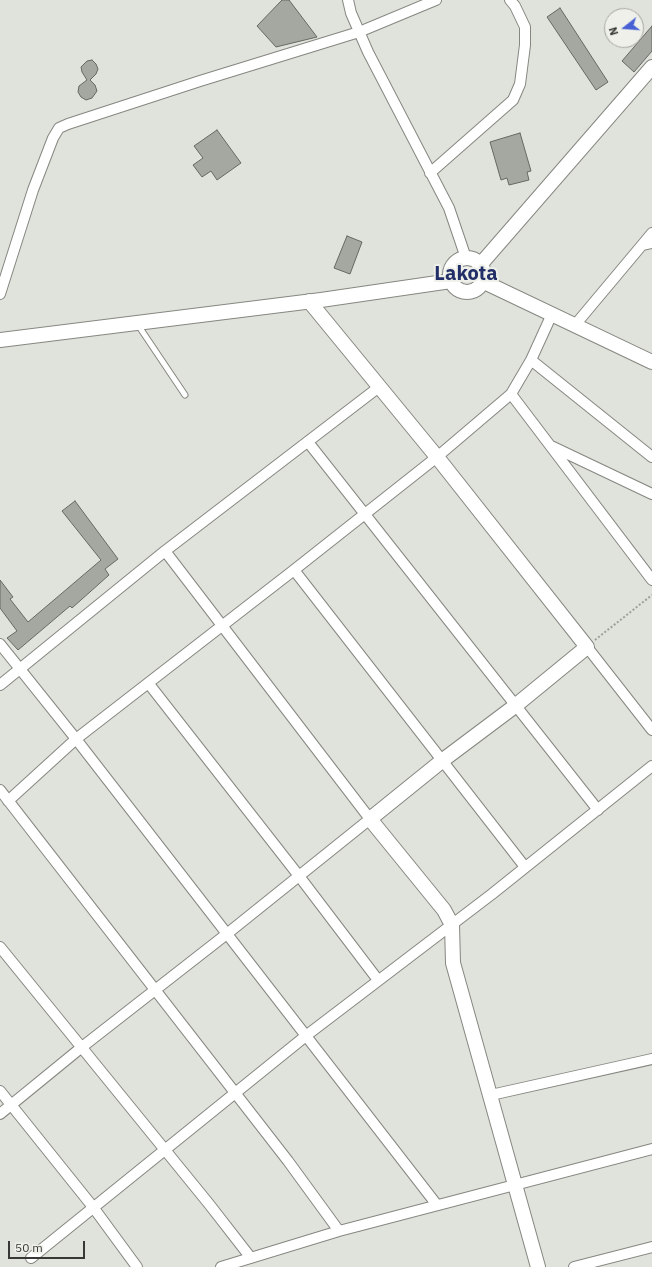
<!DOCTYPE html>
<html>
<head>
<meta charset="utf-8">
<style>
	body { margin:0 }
	#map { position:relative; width:652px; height:1267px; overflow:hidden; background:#e0e3db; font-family:"IBM Plex Sans",sans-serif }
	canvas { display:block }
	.north { position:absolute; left:604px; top:8px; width:40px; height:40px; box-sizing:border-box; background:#eef0e9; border:1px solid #a5a6a1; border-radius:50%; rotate:253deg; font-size:11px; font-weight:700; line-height:16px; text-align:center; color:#383836 }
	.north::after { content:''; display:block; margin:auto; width:14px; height:18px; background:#4860d4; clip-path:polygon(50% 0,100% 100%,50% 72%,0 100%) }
	.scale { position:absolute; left:8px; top:1241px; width:77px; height:18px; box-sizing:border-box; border:2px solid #383836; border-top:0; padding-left:5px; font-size:12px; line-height:14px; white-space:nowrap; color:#383836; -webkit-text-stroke:3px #eef0e9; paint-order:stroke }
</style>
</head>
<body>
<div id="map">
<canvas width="652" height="1267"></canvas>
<div class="north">N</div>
<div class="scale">50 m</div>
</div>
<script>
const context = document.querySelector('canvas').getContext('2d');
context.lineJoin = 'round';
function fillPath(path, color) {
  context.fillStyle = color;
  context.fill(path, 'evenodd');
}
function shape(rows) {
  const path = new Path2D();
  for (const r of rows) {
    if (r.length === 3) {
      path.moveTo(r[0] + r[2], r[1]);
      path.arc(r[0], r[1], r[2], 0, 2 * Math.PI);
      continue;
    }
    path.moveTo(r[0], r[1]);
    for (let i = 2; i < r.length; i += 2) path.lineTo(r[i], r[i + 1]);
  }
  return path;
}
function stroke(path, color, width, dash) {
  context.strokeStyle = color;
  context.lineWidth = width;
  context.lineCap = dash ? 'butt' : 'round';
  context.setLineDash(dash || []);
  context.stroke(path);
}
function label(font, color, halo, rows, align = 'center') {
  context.font = font + ' "IBM Plex Sans",sans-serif';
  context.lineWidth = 4;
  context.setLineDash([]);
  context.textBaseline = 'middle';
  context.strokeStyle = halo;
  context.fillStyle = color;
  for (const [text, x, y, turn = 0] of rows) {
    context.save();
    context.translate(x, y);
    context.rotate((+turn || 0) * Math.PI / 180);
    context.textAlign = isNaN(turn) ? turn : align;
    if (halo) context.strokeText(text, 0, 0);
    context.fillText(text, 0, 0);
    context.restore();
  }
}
const building = shape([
	[282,0,289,0,317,37,276,47,257,26,282,0],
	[560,8,608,82,596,90,547,17,560,8],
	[652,26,652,51,634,72,622,61,652,26],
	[92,60,96,64,98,69,96,74,90,80,95,85,97,91,92,98,86,100,81,97,78,92,79,86,87,80,82,72,81,67,87,61,92,60],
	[217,130,241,163,217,180,211,171,202,177,193,165,203,158,194,146,217,130],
	[520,133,531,171,527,172,529,180,509,185,507,178,501,180,490,142,520,133],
	[347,236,362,242,350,274,334,268,347,236],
	[75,501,118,559,105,569,109,575,72,608,70,606,18,650,7,638,17,631,0,608,0,580,13,597,10,599,28,622,101,560,62,511,75,501]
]);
const path = shape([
	[595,640,652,595]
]);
const lane = shape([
	[138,325,185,395]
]);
const street = shape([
	[348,0,351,13,368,52,449,208,466,258],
	[430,173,513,100,520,84,525,45,525,27,515,6,510,0],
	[642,245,652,233],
	[0,294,33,190,53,138,59,128,68,124,200,81,359,32,436,0],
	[575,325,642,245,652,243],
	[531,360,652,457],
	[511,394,652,580],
	[308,442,598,810],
	[551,446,652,494],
	[294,570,525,867],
	[0,644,76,739,437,1205],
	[587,647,652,730],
	[149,684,299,876,378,980],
	[0,685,165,551,379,387],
	[0,790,288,1161,339,1231],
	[8,801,76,739,294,570,437,457,511,394,531,360,552,314],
	[0,947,209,1204,251,1258],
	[0,1091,93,1207,137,1267],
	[491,1095,652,1059],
	[0,1114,82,1047,228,933,370,819,165,551],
	[31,1258,307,1035,492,894,652,766],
	[221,1267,339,1231,652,1149],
	[574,1267,652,1247]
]);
const secondary = shape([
	[467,275,17],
	[480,265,652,67],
	[482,281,652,362],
	[309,301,437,457,587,647,515,706,443,760,370,819,444,910,452,925,453,963,538,1267],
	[0,340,321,300,451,281]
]);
const townNames = [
	["Lakota",466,274]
];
fillPath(building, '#a5a7a1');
stroke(building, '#666862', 1);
stroke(lane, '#858781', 7);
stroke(street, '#858781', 12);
stroke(secondary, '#858781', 16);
stroke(path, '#9d9f99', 2, [2, 2]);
stroke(lane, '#fff', 5);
stroke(street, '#fff', 10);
stroke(secondary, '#fff', 14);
label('bold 20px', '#222e67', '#eef0e9', townNames);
</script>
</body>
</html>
